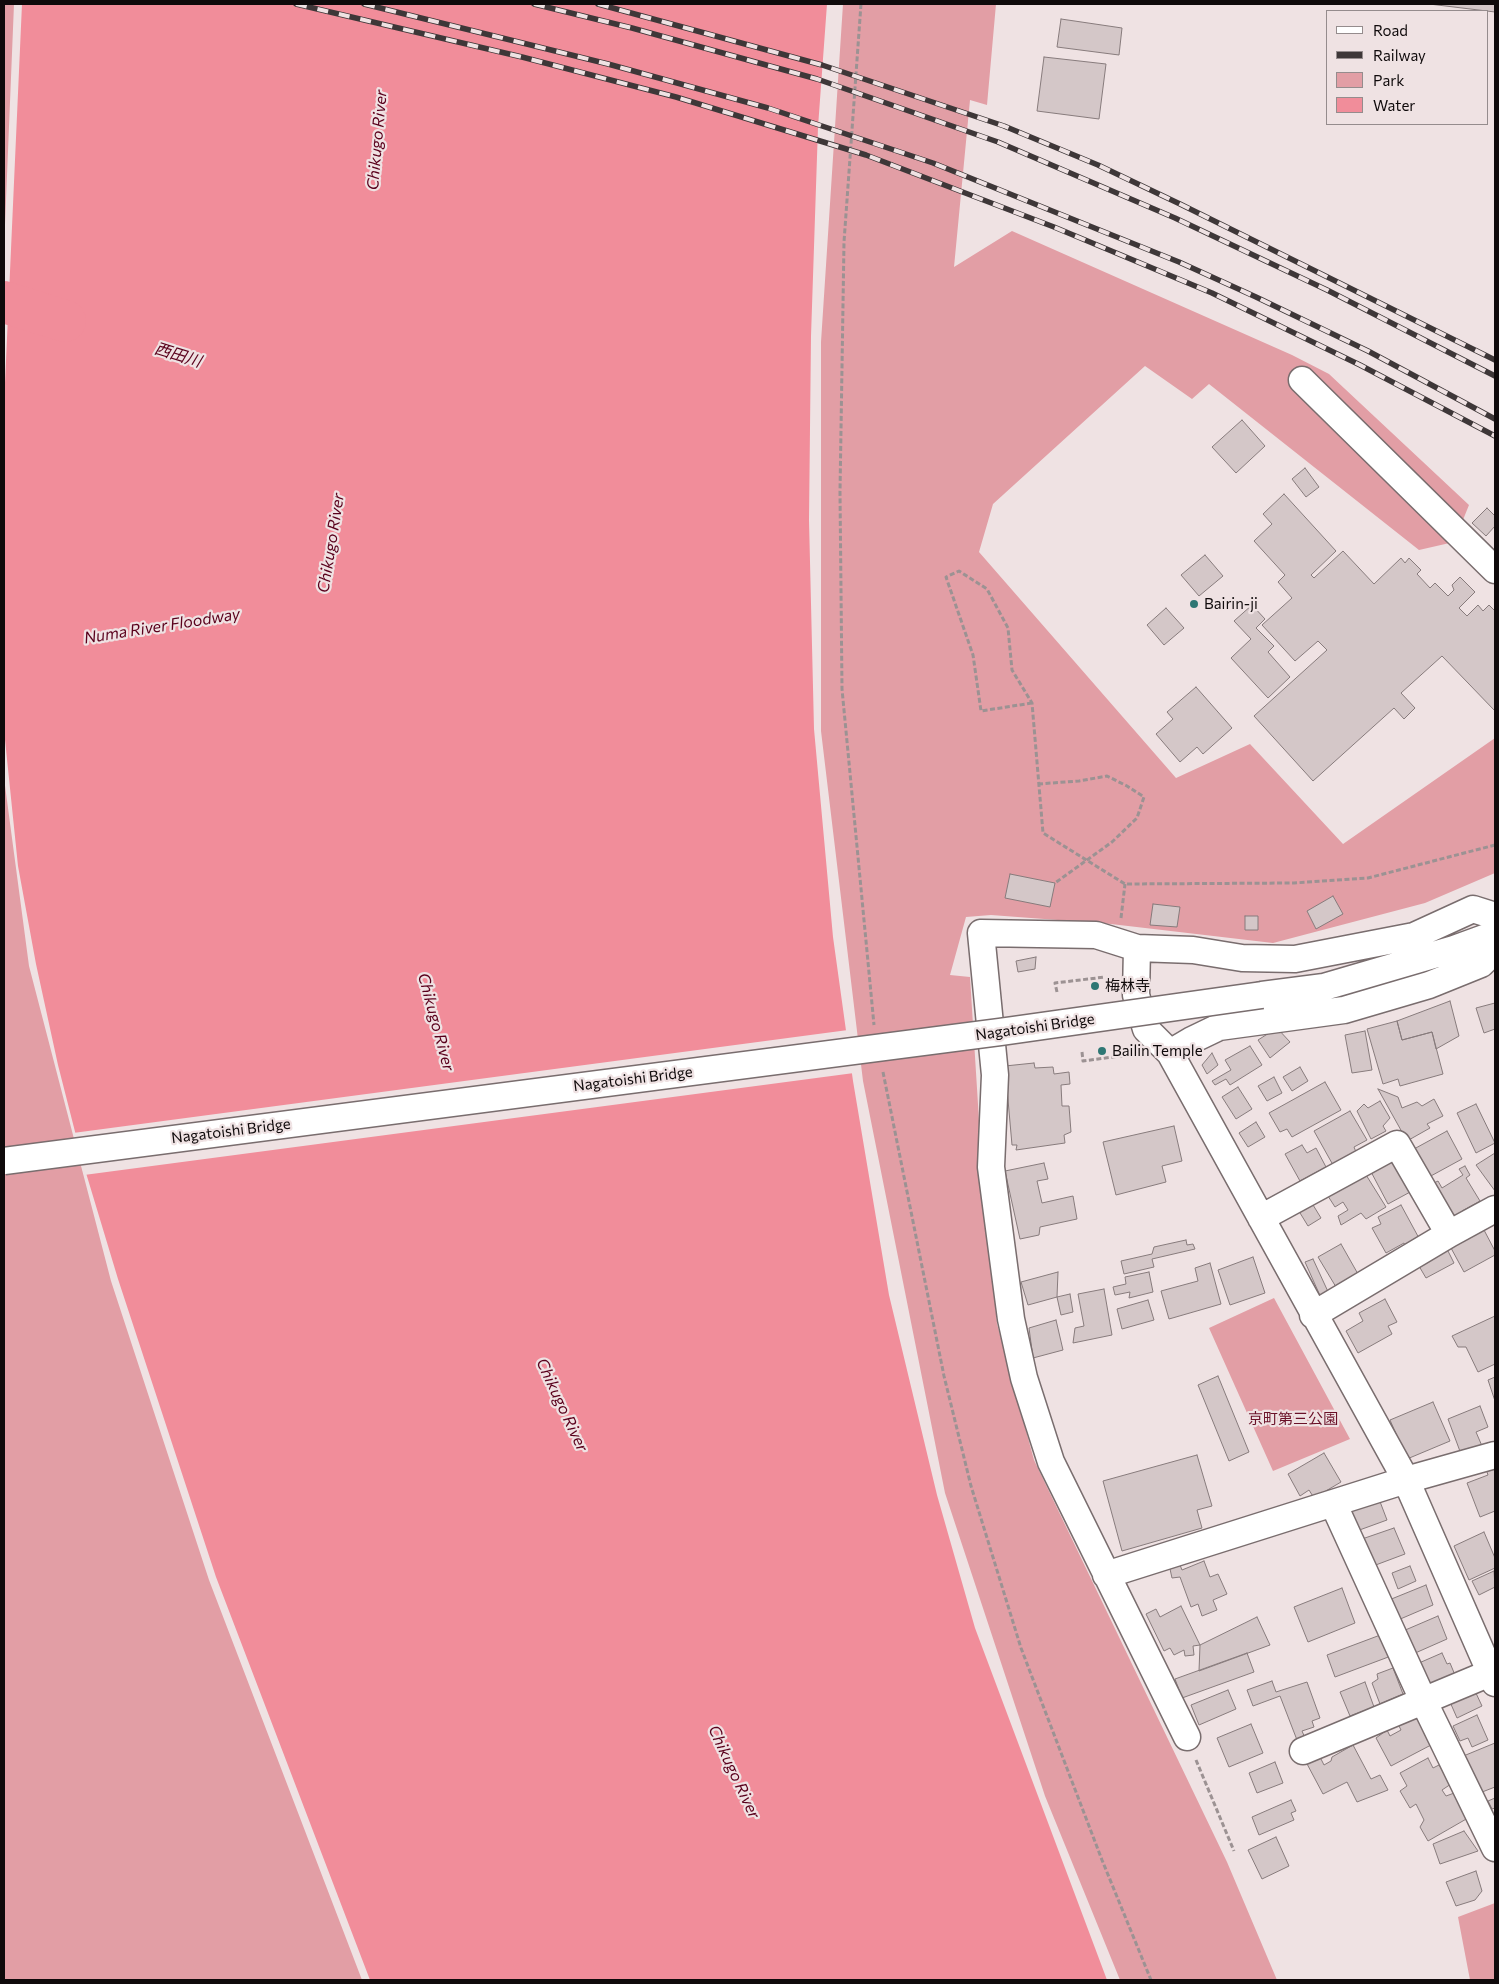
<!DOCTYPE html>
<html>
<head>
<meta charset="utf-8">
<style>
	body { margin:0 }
	#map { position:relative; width:1499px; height:1984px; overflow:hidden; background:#efe2e3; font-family:Commissioner,sans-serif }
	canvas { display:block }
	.frame { position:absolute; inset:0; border:5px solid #0f0a0b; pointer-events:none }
	.legend { position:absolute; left:1326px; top:10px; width:162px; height:115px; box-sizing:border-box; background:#efe2e3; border:1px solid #958c8d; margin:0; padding:6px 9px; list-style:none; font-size:15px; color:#0f0a0b }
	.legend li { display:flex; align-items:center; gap:10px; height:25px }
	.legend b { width:25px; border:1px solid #958c8d }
</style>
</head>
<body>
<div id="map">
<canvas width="1499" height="1984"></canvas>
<div class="frame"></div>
<ul class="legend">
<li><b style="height:6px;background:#fff"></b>Road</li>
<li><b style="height:6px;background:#3e3738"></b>Railway</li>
<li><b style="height:14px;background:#e29ea5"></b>Park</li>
<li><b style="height:14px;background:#f18d9a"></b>Water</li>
</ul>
</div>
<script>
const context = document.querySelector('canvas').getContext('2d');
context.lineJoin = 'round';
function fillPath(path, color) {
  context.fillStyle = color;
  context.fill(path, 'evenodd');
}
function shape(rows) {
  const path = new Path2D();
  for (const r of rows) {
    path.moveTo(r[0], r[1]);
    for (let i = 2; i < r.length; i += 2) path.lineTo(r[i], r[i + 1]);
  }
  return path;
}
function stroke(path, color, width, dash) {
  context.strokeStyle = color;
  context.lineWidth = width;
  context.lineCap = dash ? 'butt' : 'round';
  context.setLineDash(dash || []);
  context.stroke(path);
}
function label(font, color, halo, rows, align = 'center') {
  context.font = font + ' Commissioner,"Noto Sans JP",sans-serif';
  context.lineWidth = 4.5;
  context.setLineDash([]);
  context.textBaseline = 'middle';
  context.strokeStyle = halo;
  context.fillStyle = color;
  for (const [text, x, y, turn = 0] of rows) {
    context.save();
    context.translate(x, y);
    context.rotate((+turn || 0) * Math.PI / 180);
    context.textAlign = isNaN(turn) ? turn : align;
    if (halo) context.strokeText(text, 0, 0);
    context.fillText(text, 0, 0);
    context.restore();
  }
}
const green = shape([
	[4,4,14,4,4,249],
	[843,4,996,4,987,105,970,100,954,267,1012,231,1292,355,1329,374,1469,505,1454,542,1419,550,1209,384,1192,399,1145,366,993,504,979,552,1176,778,1250,744,1343,844,1495,738,1495,873,1425,903,1273,943,1111,924,991,915,966,917,950,975,970,977,982,1168,997,1324,1034,1460,1227,1862,1277,1980,1120,1980,1045,1796,945,1493,863,1081,821,731,821,342],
	[4,778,29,966,111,1281,209,1580,362,1980,4,1980],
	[1274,1298,1350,1439,1273,1471,1209,1328],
	[1495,1903,1495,1980,1470,1980,1458,1917]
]);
const water = shape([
	[22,4,827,4,818,127,811,336,809,520,814,729,833,937,853,1081,889,1295,937,1495,975,1628,1107,1980,370,1980,216,1577,118,1279,83,1163,58,1065,36,964,18,866,4,730,4,405]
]);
const pier = shape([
	[848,1030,854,1073,84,1175,73,1133]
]);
const river = shape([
	[4,302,65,321]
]);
const building = shape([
	[1429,4,1495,4,1495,12,1429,4],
	[1061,19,1122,28,1119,55,1057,47,1061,19],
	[1044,57,1106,64,1099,119,1037,111,1044,57],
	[1242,420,1265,446,1236,473,1212,447,1242,420],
	[1305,468,1319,487,1306,497,1292,479,1305,468],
	[1284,494,1336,551,1311,575,1314,578,1343,551,1374,584,1401,558,1405,563,1409,558,1421,570,1417,574,1430,588,1435,583,1448,596,1454,590,1452,585,1460,577,1475,592,1459,608,1467,616,1478,605,1483,611,1489,605,1495,611,1495,711,1442,656,1401,693,1415,708,1404,719,1394,708,1313,781,1254,716,1327,650,1318,641,1295,661,1262,625,1292,598,1278,582,1285,575,1254,541,1272,524,1263,514,1284,494],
	[1487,508,1495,516,1495,526,1486,536,1472,523,1487,508],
	[1205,555,1223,576,1199,596,1181,575,1205,555],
	[1252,605,1265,619,1256,628,1274,646,1268,652,1290,677,1268,698,1231,658,1251,639,1234,621,1252,605],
	[1166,608,1184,628,1164,645,1147,625,1166,608],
	[1196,687,1232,728,1203,754,1197,747,1180,762,1156,734,1173,719,1167,712,1196,687],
	[1010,874,1055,883,1050,907,1005,898,1010,874],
	[1333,896,1343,914,1316,929,1307,911,1333,896],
	[1153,904,1180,907,1177,927,1150,925,1153,904],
	[1245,916,1258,916,1258,930,1245,930,1245,916],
	[1036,957,1035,969,1018,972,1016,961,1036,957],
	[1450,1001,1459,1036,1436,1049,1432,1032,1402,1040,1397,1021,1450,1001],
	[1495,1003,1495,1029,1484,1033,1476,1008,1495,1003],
	[1397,1021,1402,1040,1432,1032,1443,1074,1400,1086,1398,1079,1383,1084,1367,1029,1397,1021],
	[1277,1028,1290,1042,1270,1058,1258,1040,1277,1028],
	[1365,1031,1372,1070,1352,1073,1345,1035,1365,1031],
	[1250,1046,1262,1065,1230,1085,1226,1079,1215,1085,1212,1081,1231,1070,1225,1060,1250,1046],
	[1212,1053,1218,1065,1207,1074,1202,1065,1212,1053],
	[1034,1063,1035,1068,1053,1067,1054,1074,1069,1072,1070,1084,1061,1085,1062,1106,1069,1106,1071,1132,1064,1135,1065,1143,1016,1150,1017,1145,1012,1145,1005,1066,1034,1063],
	[1300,1067,1308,1081,1292,1091,1283,1077,1300,1067],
	[1274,1077,1282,1093,1267,1101,1258,1086,1274,1077],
	[1325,1082,1341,1110,1292,1137,1287,1129,1280,1132,1269,1113,1325,1082],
	[1238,1087,1252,1109,1236,1119,1222,1097,1238,1087],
	[1378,1089,1398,1097,1402,1108,1417,1102,1422,1106,1434,1099,1443,1116,1427,1124,1430,1128,1407,1141,1378,1089],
	[1380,1101,1390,1118,1383,1126,1386,1131,1371,1139,1357,1111,1364,1104,1368,1108,1380,1101],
	[1476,1104,1495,1143,1476,1153,1457,1113,1476,1104],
	[1350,1111,1367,1140,1354,1147,1356,1152,1333,1165,1314,1131,1350,1111],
	[1256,1122,1265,1137,1248,1147,1239,1133,1256,1122],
	[1174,1126,1182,1161,1162,1166,1166,1182,1116,1195,1103,1142,1174,1126],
	[1447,1131,1462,1159,1429,1177,1414,1149,1447,1131],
	[1302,1145,1307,1153,1316,1148,1326,1167,1300,1181,1285,1154,1302,1145],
	[1495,1153,1495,1191,1476,1165,1495,1153],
	[1392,1156,1412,1191,1388,1204,1369,1168,1392,1156],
	[1044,1163,1048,1179,1037,1181,1042,1203,1073,1196,1077,1219,1040,1227,1039,1235,1020,1239,1005,1171,1044,1163],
	[1465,1166,1470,1175,1466,1178,1480,1201,1462,1211,1463,1215,1453,1221,1432,1184,1438,1181,1442,1188,1463,1175,1459,1169,1465,1166],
	[1363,1170,1386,1207,1366,1219,1361,1213,1341,1225,1338,1216,1348,1210,1343,1202,1335,1207,1326,1193,1363,1170],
	[1310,1200,1321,1218,1308,1226,1297,1208,1310,1200],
	[1401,1205,1420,1240,1406,1248,1404,1243,1386,1253,1372,1228,1381,1224,1378,1217,1401,1205],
	[1484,1230,1495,1251,1495,1255,1464,1272,1451,1248,1484,1230],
	[1186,1240,1187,1245,1193,1244,1195,1249,1152,1259,1154,1267,1124,1274,1121,1261,1152,1254,1154,1247,1186,1240],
	[1341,1244,1358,1274,1336,1287,1318,1257,1341,1244],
	[1445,1245,1454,1263,1426,1278,1416,1261,1445,1245],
	[1253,1257,1265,1293,1230,1305,1218,1270,1253,1257],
	[1313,1259,1330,1296,1322,1300,1305,1262,1313,1259],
	[1210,1263,1221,1304,1169,1319,1161,1291,1198,1281,1195,1268,1210,1263],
	[1058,1272,1057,1297,1028,1305,1021,1282,1058,1272],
	[1149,1272,1153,1292,1129,1298,1130,1292,1115,1295,1113,1287,1126,1284,1125,1277,1149,1272],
	[1104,1289,1112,1335,1073,1343,1075,1328,1084,1326,1078,1294,1104,1289],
	[1070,1294,1073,1312,1061,1315,1057,1297,1070,1294],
	[1385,1299,1397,1322,1388,1326,1392,1334,1358,1353,1346,1331,1363,1321,1359,1313,1385,1299],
	[1148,1300,1154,1320,1122,1329,1117,1309,1148,1300],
	[1495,1316,1495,1364,1478,1372,1466,1347,1458,1347,1452,1336,1495,1316],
	[1056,1320,1063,1350,1033,1358,1029,1328,1056,1320],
	[1218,1376,1249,1452,1229,1461,1198,1385,1218,1376],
	[1495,1377,1495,1401,1488,1380,1495,1377],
	[1433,1402,1450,1441,1407,1459,1390,1420,1433,1402],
	[1480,1406,1488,1427,1476,1432,1482,1446,1461,1454,1448,1419,1480,1406],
	[1324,1453,1341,1482,1314,1498,1309,1490,1300,1496,1288,1474,1324,1453],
	[1197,1455,1212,1506,1197,1510,1202,1528,1122,1551,1103,1481,1197,1455],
	[1495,1466,1495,1511,1480,1517,1467,1483,1488,1475,1486,1469,1495,1466],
	[1379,1499,1387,1520,1354,1532,1346,1511,1379,1499],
	[1394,1528,1405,1554,1373,1566,1362,1539,1394,1528],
	[1484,1532,1495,1558,1495,1568,1469,1580,1454,1546,1484,1532],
	[1204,1561,1210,1577,1218,1574,1227,1594,1213,1600,1217,1610,1202,1616,1198,1604,1191,1607,1180,1577,1172,1578,1170,1569,1180,1565,1182,1570,1204,1561],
	[1410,1566,1416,1581,1398,1589,1392,1573,1410,1566],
	[1494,1571,1495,1587,1479,1595,1472,1581,1494,1571],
	[1426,1585,1433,1605,1398,1620,1389,1600,1426,1585],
	[1342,1588,1355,1623,1308,1642,1294,1607,1342,1588],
	[1181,1606,1200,1645,1193,1646,1194,1655,1185,1656,1184,1650,1174,1655,1170,1648,1164,1651,1146,1614,1156,1609,1160,1617,1181,1606],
	[1438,1616,1447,1639,1413,1654,1403,1631,1438,1616],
	[1257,1617,1270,1645,1199,1671,1200,1645,1257,1617],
	[1383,1634,1391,1656,1335,1677,1327,1655,1383,1634],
	[1247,1653,1254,1672,1182,1698,1175,1679,1247,1653],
	[1442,1653,1447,1664,1450,1663,1455,1675,1429,1686,1419,1663,1442,1653],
	[1393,1668,1403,1694,1380,1704,1372,1683,1378,1679,1377,1674,1393,1668],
	[1272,1681,1276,1692,1307,1682,1320,1718,1312,1721,1314,1727,1302,1731,1305,1738,1297,1740,1280,1696,1253,1706,1247,1690,1272,1681],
	[1365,1682,1374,1707,1350,1716,1340,1692,1365,1682],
	[1228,1690,1236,1709,1199,1725,1191,1705,1228,1690],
	[1475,1691,1482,1706,1457,1718,1450,1702,1475,1691],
	[1416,1715,1431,1745,1391,1766,1376,1738,1387,1730,1390,1736,1401,1730,1398,1724,1416,1715],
	[1477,1715,1488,1740,1472,1747,1468,1738,1460,1741,1453,1726,1477,1715],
	[1251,1724,1263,1753,1229,1767,1217,1738,1251,1724],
	[1495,1743,1495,1787,1477,1794,1461,1757,1495,1743],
	[1353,1745,1371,1779,1380,1775,1388,1790,1357,1802,1347,1782,1323,1794,1306,1762,1319,1755,1324,1765,1331,1761,1332,1757,1353,1745],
	[1428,1758,1433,1768,1439,1765,1451,1784,1442,1790,1446,1796,1457,1792,1468,1818,1428,1841,1420,1827,1424,1820,1416,1804,1410,1808,1400,1791,1407,1786,1400,1773,1428,1758],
	[1275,1762,1283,1783,1257,1793,1249,1773,1275,1762],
	[1495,1798,1495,1808,1492,1809,1488,1801,1495,1798],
	[1291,1800,1296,1811,1291,1813,1294,1820,1259,1835,1252,1817,1291,1800],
	[1464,1831,1478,1851,1440,1864,1433,1844,1464,1831],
	[1276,1837,1289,1866,1262,1879,1248,1850,1276,1837],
	[1476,1871,1482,1891,1475,1900,1456,1906,1446,1882,1476,1871]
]);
const path = shape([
	[861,4,844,242,840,492,842,689,874,1025],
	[1032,703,981,711,973,655,946,577,959,571,987,589,1008,628,1012,670,1032,703,1043,833,1125,884,1294,883,1368,878,1495,845],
	[1038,784,1079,781,1107,776,1127,786,1144,797,1137,818,1112,842,1055,883],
	[1121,918,1125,884],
	[1057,992,1055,983,1105,977],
	[1082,1052,1083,1061,1136,1054],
	[883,1072,944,1376,971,1486,1021,1648,1102,1860,1151,1980],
	[1196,1760,1234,1851]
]);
const minor = shape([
	[1302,380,1495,570],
	[1137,948,1193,950,1242,958,1295,959,1414,936,1473,909,1495,916],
	[1262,995,1324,987,1454,949,1495,934],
	[1170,1053,1192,1040,1219,1027,1344,1010,1429,985,1481,964,1495,950],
	[1261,1218,1397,1144,1449,1234],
	[1313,1315,1449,1234,1495,1209],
	[1333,1503,1423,1700,1495,1848],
	[1106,1575,1406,1480,1495,1455],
	[1187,1737,1051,1462,1024,1378,1011,1319,991,1167,995,1075,981,933,1096,935,1137,948,1136,995,1146,1029,1170,1053,1406,1480,1495,1683],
	[1303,1751,1490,1673]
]);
const rail = shape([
	[296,4,522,57,676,97,866,155,1054,227,1212,293,1360,365,1495,436],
	[364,4,608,64,768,108,933,163,1179,262,1256,297,1368,351,1495,419],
	[534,4,632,28,817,79,998,142,1175,218,1327,290,1495,376],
	[598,4,822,65,1004,126,1098,165,1180,204,1495,360]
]);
const minorBridge = shape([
	[4,1161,1000,1032,1262,995]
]);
const markers = [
	[1194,604,5,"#2e7774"],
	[1095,986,5,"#2e7774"],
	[1102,1051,5,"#2e7774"]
];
const poiNames = [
	["Bairin-ji",1204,604],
	["梅林寺",1105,986],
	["Bailin Temple",1112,1051]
];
const streetNames = [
	["Nagatoishi Bridge",1035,1027,-8],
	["Nagatoishi Bridge",633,1079,-7],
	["Nagatoishi Bridge",231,1131,-7]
];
const parkNames = [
	["京町第三公園",1293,1419]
];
const waterNames = [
	["Chikugo River",377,140,-85],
	["西田川",178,355,17],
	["Chikugo River",331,543,-81],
	["Numa River Floodway",162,626,-9],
	["Chikugo River",436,1022,75],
	["Chikugo River",562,1405,65],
	["Chikugo River",734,1772,65]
];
fillPath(green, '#e29ea5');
fillPath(water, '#f18d9a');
fillPath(pier, '#efe2e3');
stroke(river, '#f18d9a', 42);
fillPath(building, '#d4c7c8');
stroke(building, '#877b7c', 1);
stroke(minor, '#796d6e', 29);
stroke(path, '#9c9293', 3, [5, 2.5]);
stroke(minor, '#fff', 26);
stroke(rail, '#3e3738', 5.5);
stroke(rail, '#efe2e3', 4, [11]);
stroke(minorBridge, '#796d6e', 29, []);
stroke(minorBridge, '#fff', 26);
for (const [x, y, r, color] of markers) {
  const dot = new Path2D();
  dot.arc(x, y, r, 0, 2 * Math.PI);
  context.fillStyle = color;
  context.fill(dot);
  stroke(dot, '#efe2e3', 2);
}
label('15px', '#0f0a0b', '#efe2e3', poiNames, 'left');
label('15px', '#0f0a0b', '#efe2e3', streetNames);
label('15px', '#6a1128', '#efe2e3', parkNames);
label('italic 16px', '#5a001c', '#efe2e3', waterNames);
</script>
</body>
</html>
